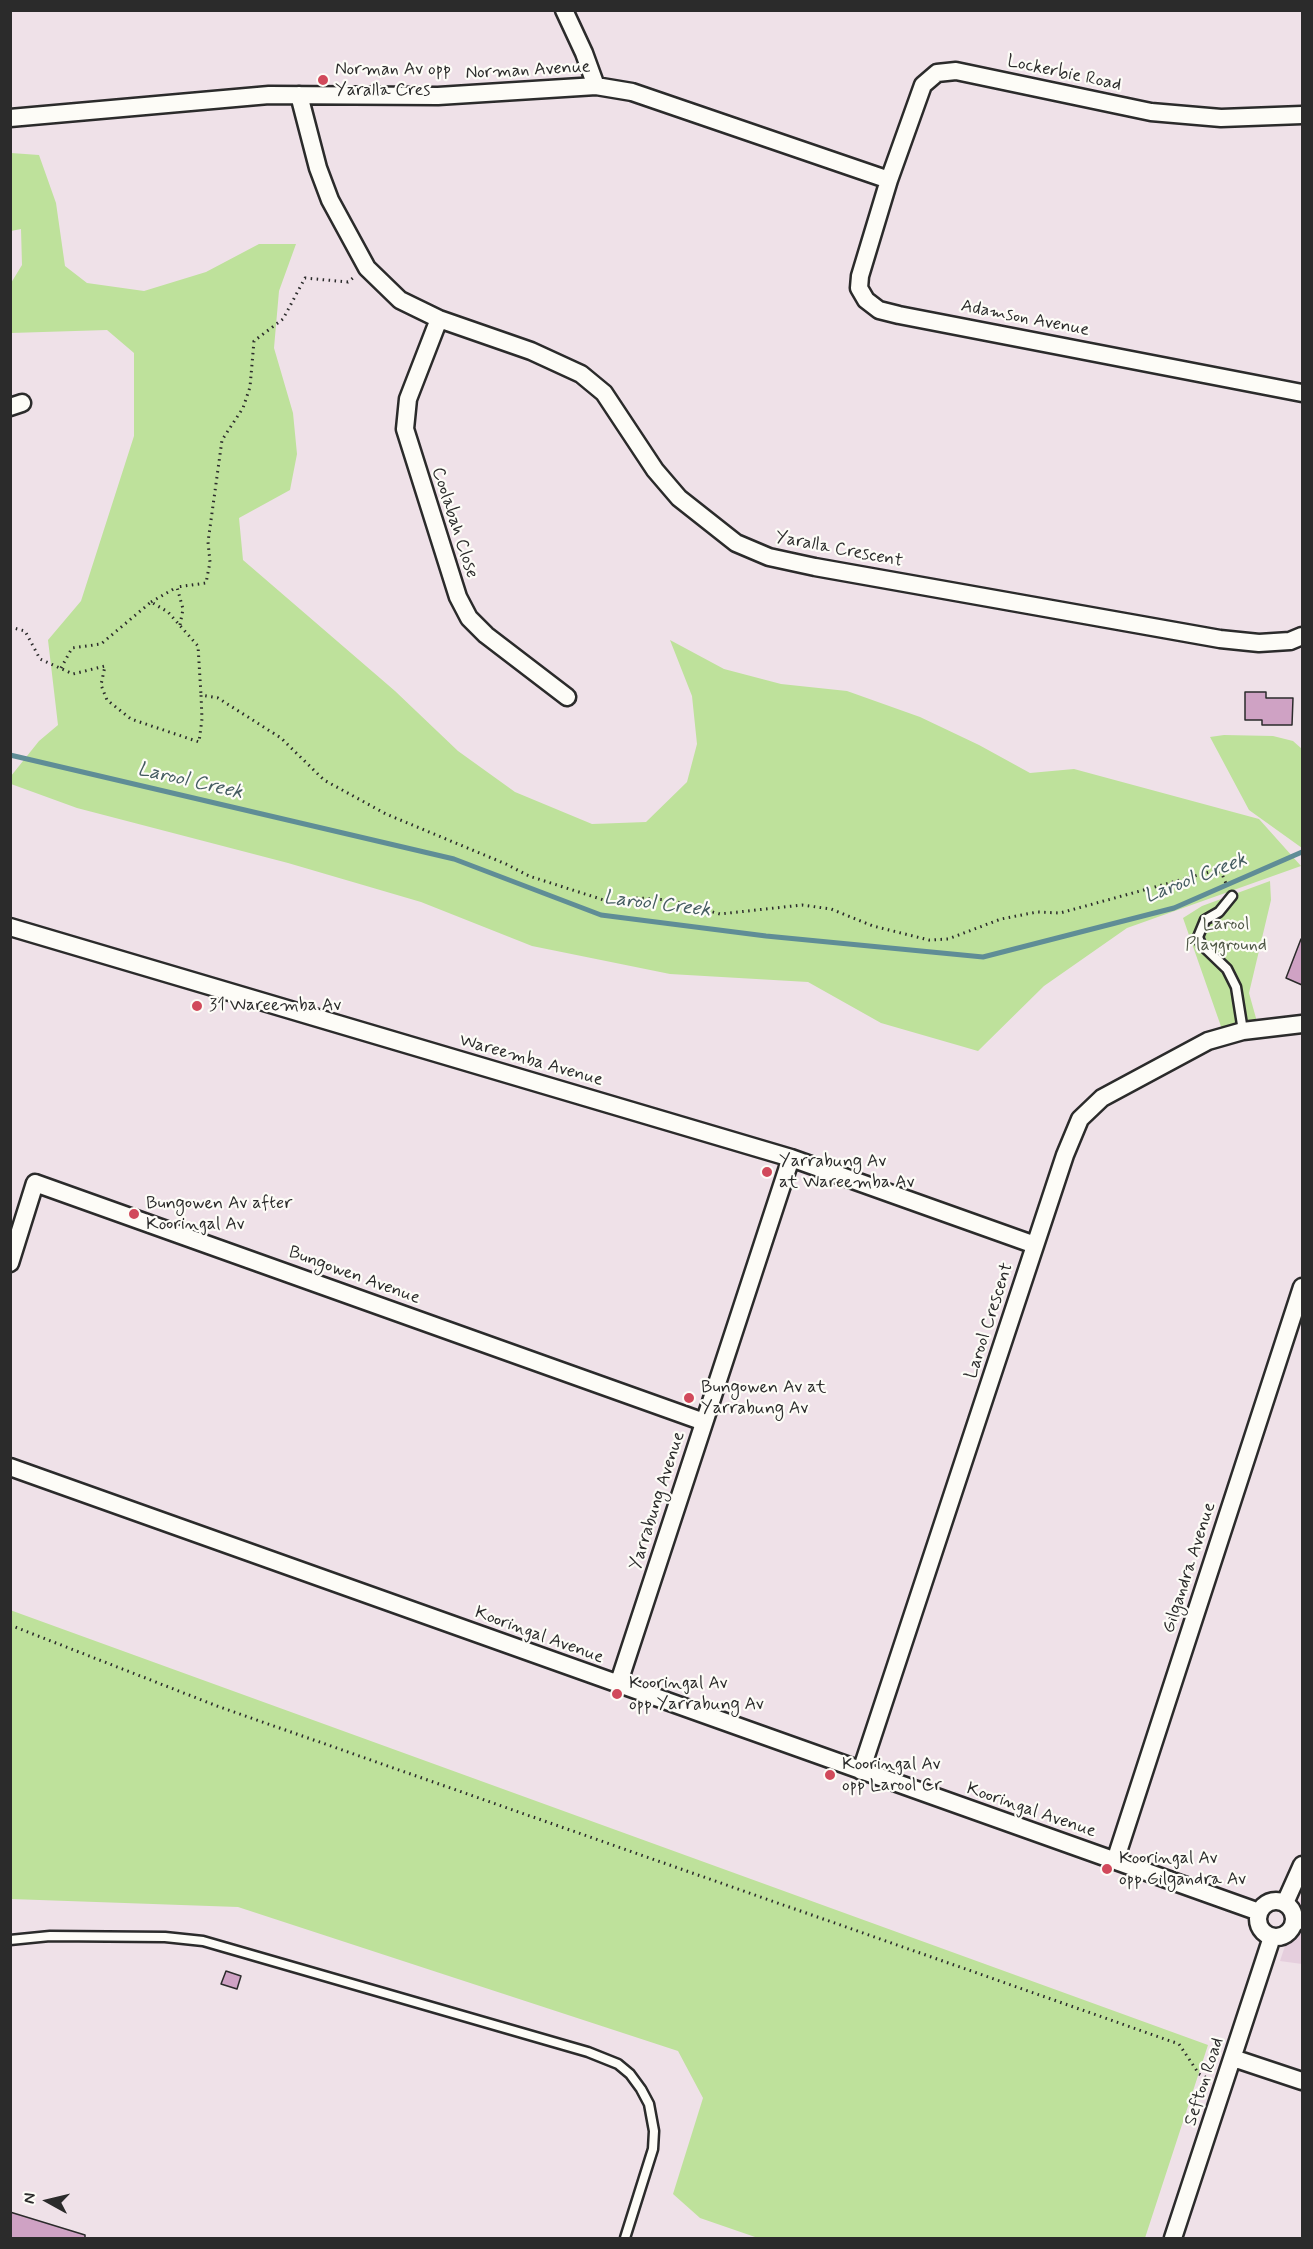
<!DOCTYPE html>
<html>
<head>
<meta charset="utf-8">
<style>
	body { margin:0 }
	#map { position:relative; width:1313px; height:2249px; overflow:hidden; background:#efe1e8; font-family:Mynerve,sans-serif }
	canvas { display:block }
	.frame { position:absolute; inset:0; border:12px solid #2b2b2b; pointer-events:none }
	.north { position:absolute; left:18px; top:2171px; width:60px; height:60px; -webkit-text-stroke:4px #fdfcf7; paint-order:stroke; rotate:278deg; font-size:16px; font-weight:700; line-height:24px; text-align:center; color:#2b2b2b }
	.north::after { content:''; display:block; margin:auto; width:21px; height:27px; background:#2b2b2b; clip-path:polygon(50% 0,100% 100%,50% 72%,0 100%) }
</style>
</head>
<body>
<div id="map">
<canvas width="1313" height="2249"></canvas>
<div class="frame"></div>
<div class="north">N</div>
</div>
<script>
const context = document.querySelector('canvas').getContext('2d');
context.lineJoin = 'round';
function fillPath(path, color) {
  context.fillStyle = color;
  context.fill(path, 'evenodd');
}
function shape(rows) {
  const path = new Path2D();
  for (const r of rows) {
    if (r.length === 3) {
      path.moveTo(r[0] + r[2], r[1]);
      path.arc(r[0], r[1], r[2], 0, 2 * Math.PI);
      continue;
    }
    path.moveTo(r[0], r[1]);
    for (let i = 2; i < r.length; i += 2) path.lineTo(r[i], r[i + 1]);
  }
  return path;
}
function stroke(path, color, width, dash) {
  context.strokeStyle = color;
  context.lineWidth = width;
  context.lineCap = dash ? 'butt' : 'round';
  context.setLineDash(dash || []);
  context.stroke(path);
}
function label(font, color, halo, rows, align = 'center') {
  context.font = font + ' Mynerve,sans-serif';
  context.lineWidth = 4.5;
  context.setLineDash([]);
  context.textBaseline = 'middle';
  context.strokeStyle = halo;
  context.fillStyle = color;
  for (const [text, x, y, turn = 0] of rows) {
    context.save();
    context.translate(x, y);
    context.rotate((+turn || 0) * Math.PI / 180);
    context.textAlign = isNaN(turn) ? turn : align;
    if (halo) context.strokeText(text, 0, 0);
    context.fillText(text, 0, 0);
    context.restore();
  }
}
const built = shape([
	[1302,1895,1302,1964,1280,1961]
]);
const green = shape([
	[11,153,39,155,56,203,65,266,87,283,144,291,206,272,259,244,296,244,279,291,274,348,293,413,297,454,290,490,239,518,243,560,395,691,458,751,515,792,592,824,646,822,687,782,697,744,692,696,670,640,724,669,781,684,847,691,920,717,979,745,1030,773,1074,769,1259,819,1301,866,1127,928,1044,986,978,1051,881,1023,808,982,670,974,532,946,421,902,288,863,77,808,11,784,11,776,39,741,58,725,48,640,81,601,134,436,134,353,107,330,11,333,11,283,22,265,21,229,11,231],
	[1224,735,1273,736,1293,741,1302,749,1302,848,1249,810,1210,737],
	[1270,881,1271,900,1249,993,1259,1029,1224,1035,1183,918,1202,906],
	[10,1610,1208,2045,1145,2238,758,2238,700,2218,673,2194,703,2098,678,2051,238,1907,11,1899]
]);
const stream = shape([
	[10,755,454,859,601,915,766,936,983,957,1174,908,1302,852]
]);
const building = shape([
	[1245,692,1266,692,1266,698,1293,698,1292,725,1262,725,1262,720,1245,720,1245,692],
	[1301,939,1302,939,1302,985,1286,978,1301,939],
	[226,1971,241,1976,237,1989,221,1984,226,1971],
	[10,2212,85,2235,85,2238,10,2238,10,2212]
]);
const path = shape([
	[151,602,177,587],
	[180,625,183,609,177,587,206,583,210,562,208,542,222,440,243,408,250,387,254,341,283,319,305,278,348,282,353,278],
	[10,627,25,631,40,659,73,674,105,666,101,685,107,700,131,719,199,742,202,719,201,695,218,698,281,738,324,780,386,814,506,864,529,876,610,902,638,898,670,900,720,914,802,905,831,909,873,926,929,940,948,939,1001,919,1037,912,1060,913,1213,871,1222,874,1227,886],
	[61,668,72,648,101,644,151,602,168,612,198,646,201,695],
	[10,1625,217,1706,1179,2044,1199,2074,1209,2079]
]);
const lane = shape([
	[1232,896,1219,912,1205,920,1198,937,1201,944,1227,969,1236,987,1243,1031],
	[1294,1922,1302,1925],
	[10,1940,50,1936,165,1937,203,1941,588,2052,618,2064,630,2074,641,2089,649,2104,654,2131,653,2149,625,2238]
]);
const street = shape([
	[564,10,584,53,596,86],
	[299,95,318,168,330,200,367,268,400,300,439,319,531,351,581,374,604,393,655,470,679,498,736,543,769,557,815,567,1220,639,1259,643,1290,641,1302,636],
	[1302,115,1221,118,1151,112,956,71,937,73,923,85,889,180,860,276,859,288,866,300,879,310,899,315,1302,393],
	[10,118,269,95,438,96,596,86,632,92,889,180],
	[439,319,408,399,405,429,458,597,469,618,486,635,567,697],
	[10,407,22,403],
	[10,927,791,1158,1035,1245],
	[10,1263,35,1183,704,1422],
	[10,1467,1259,1912],
	[618,1685,791,1158],
	[861,1771,1065,1155,1080,1119,1102,1098,1208,1041,1243,1031,1302,1024],
	[1115,1861,1302,1287],
	[1276,1919,18],
	[1285,1903,1302,1865],
	[1233,2058,1302,2081],
	[1173,2238,1272,1937]
]);
const markers = [
	[323,80,6,"#d1495b"],
	[197,1006,6,"#d1495b"],
	[767,1172,6,"#d1495b"],
	[134,1214,6,"#d1495b"],
	[689,1398,6,"#d1495b"],
	[617,1694,6,"#d1495b"],
	[830,1775,6,"#d1495b"],
	[1107,1869,6,"#d1495b"]
];
const poiNames = [
	["Norman Av opp",335,70],
	["Yaralla Cres",335,91],
	["31 Wareemba Av",209,1006],
	["Yarrabung Av",779,1162],
	["at Wareemba Av",779,1183],
	["Bungowen Av after",146,1204],
	["Kooringal Av",146,1225],
	["Bungowen Av at",701,1388],
	["Yarrabung Av",701,1409],
	["Kooringal Av",629,1684],
	["opp Yarrabung Av",629,1705],
	["Kooringal Av",842,1765],
	["opp Larool Cr",842,1786],
	["Kooringal Av",1119,1859],
	["opp Gilgandra Av",1119,1880]
];
const streetNames = [
	["Norman Avenue",528,71,-3],
	["Lockerbie Road",1064,74,12],
	["Adamson Avenue",1025,319,11],
	["Coolabah Close",454,523,72],
	["Yaralla Crescent",839,550,11],
	["Wareemba Avenue",531,1061,16],
	["Bungowen Avenue",354,1276,20],
	["Larool Crescent",990,1321,-72],
	["Yarrabung Avenue",658,1501,-72],
	["Gilgandra Avenue",1190,1568,-72],
	["Kooringal Avenue",539,1636,20],
	["Kooringal Avenue",1031,1811,19],
	["Sefton Road",1205,2082,-72]
];
const parkNames = [
	["Larool",1226,925],
	["Playground",1226,946]
];
const waterNames = [
	["Larool Creek",190,782,13],
	["Larool Creek",1196,879,-21],
	["Larool Creek",657,905,7]
];
fillPath(built, '#e5cedd');
fillPath(green, '#bee19b');
stroke(stream, '#5f8d96', 5);
fillPath(building, '#cfa2c4');
stroke(building, '#2b2b2b', 1.5);
stroke(lane, '#2b2b2b', 13);
stroke(street, '#2b2b2b', 21);
stroke(path, '#2b2b2b', 3, [1.5, 4.5]);
stroke(lane, '#fdfcf7', 8);
stroke(street, '#fdfcf7', 16);
for (const [x, y, r, color] of markers) {
  const dot = new Path2D();
  dot.arc(x, y, r, 0, 2 * Math.PI);
  context.fillStyle = color;
  context.fill(dot);
  stroke(dot, '#fdfcf7', 2);
}
label('18px', '#2b2b2b', '#fdfcf7', poiNames, 'left');
label('18px', '#2b2b2b', '#fdfcf7', streetNames);
label('18px', '#505847', '#fdfcf7', parkNames);
label('italic 20px', '#455c61', '#fdfcf7', waterNames);
</script>
</body>
</html>
